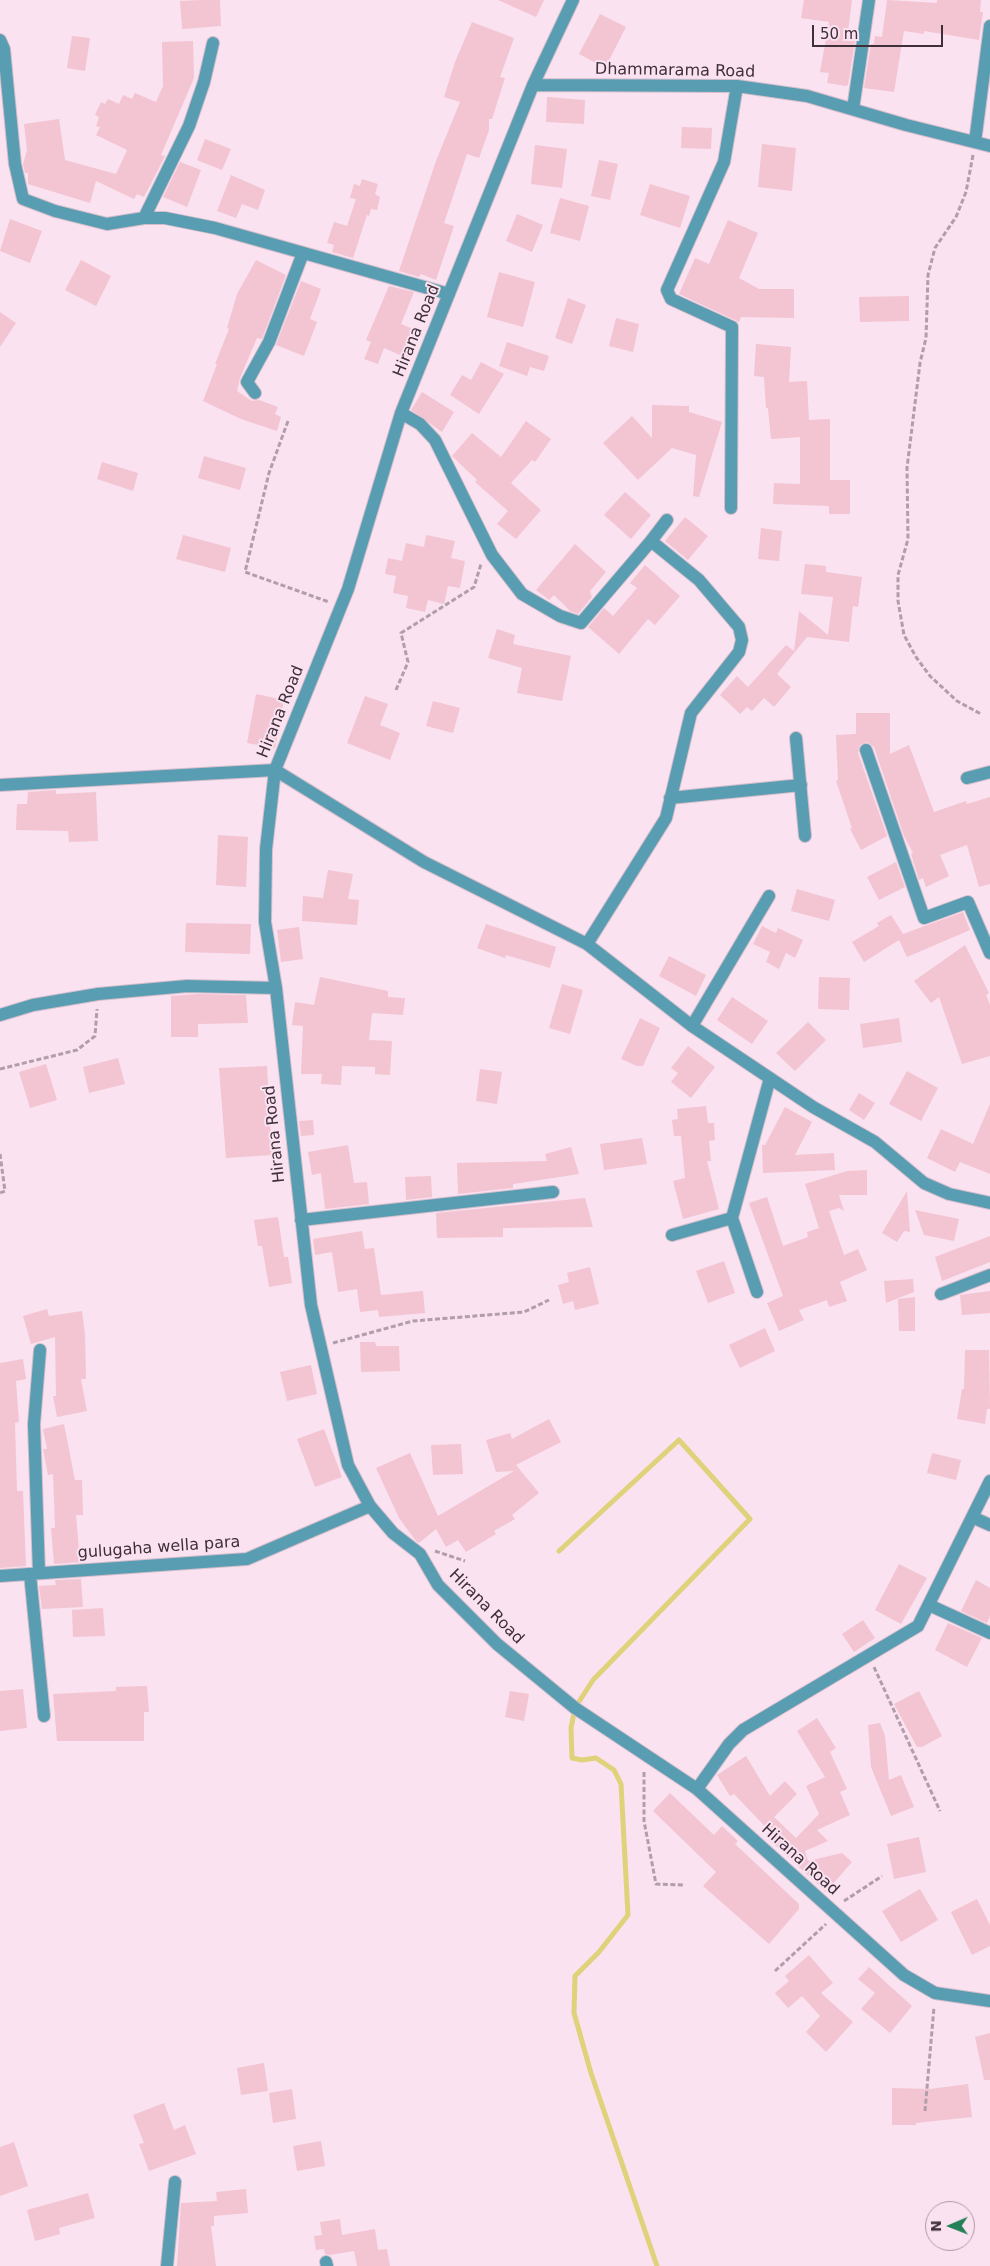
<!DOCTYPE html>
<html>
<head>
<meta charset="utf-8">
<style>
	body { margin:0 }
	#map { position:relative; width:990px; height:2266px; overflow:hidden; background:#fae2f1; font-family:"DejaVu Sans",sans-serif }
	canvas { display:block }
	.north { position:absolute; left:925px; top:2201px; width:50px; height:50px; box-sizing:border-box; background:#fae2f1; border:1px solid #af9aa7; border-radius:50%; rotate:269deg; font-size:14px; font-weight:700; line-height:20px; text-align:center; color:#3f2f39 }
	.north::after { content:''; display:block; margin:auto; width:18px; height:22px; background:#248157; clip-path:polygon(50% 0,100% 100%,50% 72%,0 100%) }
	.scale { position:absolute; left:812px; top:25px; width:131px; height:22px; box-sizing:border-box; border:2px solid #3f2f39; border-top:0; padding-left:6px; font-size:15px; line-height:18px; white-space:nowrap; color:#3f2f39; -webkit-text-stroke:4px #fae2f1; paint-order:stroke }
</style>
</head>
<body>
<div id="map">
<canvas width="990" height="2266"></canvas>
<div class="north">N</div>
<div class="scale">50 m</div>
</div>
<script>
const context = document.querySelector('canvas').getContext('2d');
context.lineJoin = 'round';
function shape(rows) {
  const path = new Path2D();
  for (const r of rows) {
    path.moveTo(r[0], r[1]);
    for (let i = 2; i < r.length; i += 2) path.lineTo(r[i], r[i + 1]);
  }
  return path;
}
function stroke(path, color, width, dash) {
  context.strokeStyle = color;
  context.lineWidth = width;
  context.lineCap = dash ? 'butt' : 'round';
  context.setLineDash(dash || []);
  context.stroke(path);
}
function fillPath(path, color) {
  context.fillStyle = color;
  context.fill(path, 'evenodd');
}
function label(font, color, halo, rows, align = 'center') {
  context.font = font + ' "DejaVu Sans",sans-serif';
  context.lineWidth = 4;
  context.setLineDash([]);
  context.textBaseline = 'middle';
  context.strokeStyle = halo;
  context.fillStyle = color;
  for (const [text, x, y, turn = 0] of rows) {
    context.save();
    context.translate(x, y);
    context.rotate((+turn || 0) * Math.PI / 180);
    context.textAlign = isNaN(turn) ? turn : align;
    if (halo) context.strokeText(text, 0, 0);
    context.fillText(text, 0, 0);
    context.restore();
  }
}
const stream = shape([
	[559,1551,679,1440,750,1519,593,1680,575,1708,571,1728,572,1758,582,1760,596,1758,614,1770,621,1784,628,1915,599,1952,575,1976,574,2013,591,2073,657,2266]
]);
const building = shape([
	[202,0,220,0,221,26,182,29,180,1],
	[498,0,544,0,536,17],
	[804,0,852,0,847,39,855,41,848,85,846,86,827,83,829,73,820,72,829,22,801,18],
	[887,0,937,3,937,0,981,0,980,12,983,12,979,40,924,31,924,34,904,31,894,92,864,88,871,44,874,44,875,36,882,37],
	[600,14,626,27,605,68,579,54],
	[472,22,514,38,500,77,505,78,492,119,489,119,489,130,479,158,467,154,444,223,454,226,436,280,421,274,419,277,399,271,436,161,460,102,444,97,455,62],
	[72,36,90,38,85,71,67,68],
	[193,41,194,78,161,155,165,156,144,197,137,194,134,199,96,181,90,203,28,184,28,173,25,173,23,164,27,150,24,124,59,119,65,160,116,174,127,150,96,135,100,127,96,126,99,117,95,115,101,102,105,104,108,99,119,104,123,95,132,99,135,93,156,102,163,86,162,42],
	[547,97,585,100,584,124,546,122],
	[682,127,712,128,711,149,681,148],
	[205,139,231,149,222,170,197,160],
	[762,144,796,148,792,191,758,187],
	[535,145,567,149,562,188,531,184],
	[599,160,618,164,610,200,591,196],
	[180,162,201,170,187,207,163,197],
	[231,175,265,190,258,210,242,204,236,218,217,211],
	[362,179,378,184,375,194,380,197,377,210,371,209,369,216,367,215,353,258,332,252,334,245,327,243,334,222,347,226,356,199,350,198,354,184,360,186],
	[650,184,690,196,680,228,640,215],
	[560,198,589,206,580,241,550,233],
	[517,214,543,225,532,252,506,241],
	[10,219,42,231,30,263,0,251],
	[728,220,758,233,739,278,759,289,794,289,794,318,741,317,739,322,679,294,695,258,709,264],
	[81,260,111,276,96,306,65,290],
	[256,260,286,275,262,339,257,338,240,378,237,391,252,401,259,400,278,407,275,414,281,417,277,431,241,419,203,401,217,364,215,364,229,329,227,328,237,294],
	[499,272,535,282,523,327,487,317],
	[301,281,321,289,310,319,317,322,304,356,276,345],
	[389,286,414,292,401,324,418,331,407,358,384,348,378,364,364,359,371,342,366,340],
	[909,296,909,321,860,322,859,297],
	[568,298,586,305,572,344,555,338],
	[0,312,16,323,0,347],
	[616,318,639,324,633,352,609,346],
	[507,342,549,356,544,371,530,367,527,376,499,366],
	[756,344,791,347,789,382,807,381,809,420,830,419,830,480,850,480,850,514,829,514,829,506,773,504,774,483,800,484,800,437,771,439,768,408,766,408,764,377,754,376],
	[481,362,504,374,479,414,450,395,462,375,471,380],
	[422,392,454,412,442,432,411,410],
	[652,405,689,406,689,412,722,422,699,497,693,496,696,455,672,448,638,480,603,443,632,416,652,438],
	[526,421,551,439,535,462,532,460,511,483,541,510,516,539,497,524,508,511,475,482,477,480,452,456,472,433,501,457],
	[204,456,246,468,240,490,198,478],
	[102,462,138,473,133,491,97,479],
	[625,492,651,515,631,539,604,515],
	[685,517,708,536,688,560,665,541],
	[761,528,782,531,779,561,758,559],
	[183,535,231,548,225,572,176,559],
	[426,535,455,541,451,558,465,561,460,588,448,586,444,604,428,600,425,612,406,608,408,596,393,593,396,576,385,574,388,558,402,561,406,543,424,547],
	[575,544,606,572,590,591,592,597,578,614,570,611,554,595,549,600,536,590],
	[805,564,826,566,826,572,862,577,858,607,853,606,849,642,807,637,777,674,791,687,774,707,764,698,752,711,747,707,740,714,720,695,737,676,748,687,786,645,794,651,799,611,828,635,833,597,801,594],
	[645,565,680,596,655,625,648,619,619,654,588,627,604,608,613,616,637,588,630,583],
	[497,629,515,635,513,644,571,656,562,701,517,693,522,668,488,658],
	[256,694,284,700,275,748,247,743],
	[365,696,388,704,380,725,400,733,390,760,347,743],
	[433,701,460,708,453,733,426,726],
	[856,713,890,713,890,754,909,745,934,812,966,801,967,804,990,797,990,884,979,887,967,845,940,855,949,876,926,887,923,878,919,880,911,854,913,853,904,836,874,747,867,742,860,745,858,753,887,836,861,850,850,829,852,828,836,781,838,780,836,735,856,734],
	[56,790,56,794,96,792,98,841,69,842,68,831,16,830,17,804,27,804,28,792],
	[218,835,248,837,246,887,216,885],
	[896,862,905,887,879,900,867,877],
	[328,870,353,874,348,899,359,900,357,925,302,921,303,896,323,898],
	[797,889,835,900,829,921,791,911],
	[963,912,970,930,907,957,899,940,864,962,852,942,879,926,877,923,891,915,903,934],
	[186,923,251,924,250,954,185,952],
	[486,924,556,947,550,968,506,955,505,958,477,948],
	[762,926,776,933,778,928,803,940,795,958,786,953,779,969,766,962,770,952,753,944],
	[299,927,303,959,281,962,277,930],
	[965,945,989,993,986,995,990,1005,990,1056,962,1064,939,997,931,1003,914,981],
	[669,956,706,975,696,996,659,976],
	[320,977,388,991,388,997,405,998,403,1015,372,1013,369,1040,392,1041,390,1075,375,1074,375,1067,342,1066,341,1085,321,1084,322,1074,301,1074,303,1026,292,1025,295,1002,314,1005],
	[819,977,850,978,849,1010,818,1009],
	[562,984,583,990,570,1034,549,1028],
	[198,994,246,995,248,1023,198,1024,198,1037,171,1037,171,996],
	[732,997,768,1021,752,1044,717,1020],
	[640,1018,660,1028,643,1066,637,1066,621,1059],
	[899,1018,902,1042,863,1048,860,1024],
	[808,1022,826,1040,795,1071,776,1053],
	[688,1046,715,1067,691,1098,671,1082,678,1073,671,1068],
	[118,1058,125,1084,89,1093,83,1067],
	[46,1064,57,1100,30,1108,19,1072],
	[267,1066,272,1155,226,1158,219,1068],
	[480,1069,502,1072,497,1104,476,1101],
	[907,1071,938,1088,921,1121,889,1104],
	[859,1093,875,1103,864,1120,849,1110],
	[990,1104,990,1174,960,1162,955,1172,927,1158,941,1129,973,1144],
	[706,1106,708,1123,714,1123,715,1140,709,1141,711,1161,707,1161,719,1209,683,1219,673,1181,685,1178,681,1136,674,1136,672,1120,678,1119,677,1109],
	[785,1107,812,1122,795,1155,834,1153,835,1170,763,1173,762,1145,765,1145],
	[313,1120,314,1135,301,1136,299,1121],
	[642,1138,647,1164,604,1170,600,1144],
	[348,1145,354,1183,367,1182,369,1204,325,1209,321,1173,312,1175,308,1152],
	[571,1147,579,1174,513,1184,513,1188,458,1194,457,1163,547,1161,545,1154],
	[867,1170,867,1195,839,1195,844,1211,839,1208,829,1211,844,1255,858,1249,867,1270,840,1282,847,1301,829,1307,827,1300,799,1310,804,1320,779,1331,767,1303,783,1296,749,1203,767,1197,783,1246,808,1237,807,1232,819,1228,805,1184,847,1171],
	[431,1176,432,1197,406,1200,405,1177],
	[907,1191,910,1232,904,1231,897,1242,882,1233],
	[585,1198,593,1227,503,1228,503,1237,437,1238,436,1213],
	[915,1210,959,1219,954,1241,924,1235],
	[278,1217,284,1257,288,1257,292,1283,269,1287,262,1246,258,1246,254,1220],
	[362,1231,365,1249,374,1248,381,1295,423,1291,425,1313,379,1317,378,1310,360,1312,357,1289,338,1292,332,1252,315,1255,313,1239],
	[990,1236,990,1262,942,1281,935,1257],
	[724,1261,735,1293,708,1303,696,1271],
	[590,1267,599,1304,575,1310,573,1301,563,1304,558,1285,569,1282,567,1273],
	[913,1279,914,1292,886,1303,884,1281],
	[990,1291,990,1313,962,1315,960,1295],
	[915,1297,915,1331,899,1331,898,1299],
	[47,1309,49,1316,82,1311,85,1334,86,1379,81,1379,87,1411,57,1417,53,1396,56,1396,55,1337,31,1344,23,1316],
	[765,1328,775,1351,740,1368,729,1345],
	[360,1342,375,1342,376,1346,399,1346,400,1371,361,1372],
	[965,1350,989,1350,990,1409,987,1409,985,1424,957,1419,962,1389,964,1389],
	[23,1359,26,1379,16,1381,19,1422,15,1423,17,1491,23,1491,26,1566,0,1568,0,1363],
	[311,1365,317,1394,287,1401,280,1372],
	[549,1419,561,1442,516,1465,539,1493,512,1515,515,1519,494,1531,496,1534,466,1552,458,1540,446,1547,436,1529,419,1543,416,1541,399,1518,376,1468,410,1453,438,1516,514,1471,496,1472,486,1440,510,1433,512,1439],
	[64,1424,75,1480,82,1480,83,1515,76,1515,80,1562,54,1564,51,1528,55,1528,53,1474,48,1475,43,1449,47,1449,43,1429],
	[324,1429,342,1477,315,1487,297,1439],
	[461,1444,463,1474,433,1475,431,1445],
	[932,1453,961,1460,956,1480,927,1473],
	[899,1564,927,1578,901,1624,875,1610],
	[81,1579,83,1607,42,1609,39,1586,56,1585,55,1580],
	[976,1580,990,1588,990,1616,987,1623,961,1611],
	[103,1608,105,1636,73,1637,72,1610],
	[863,1620,875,1638,854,1652,842,1634],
	[948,1623,982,1638,967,1667,935,1650],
	[147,1686,149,1712,144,1712,144,1741,57,1741,53,1694,116,1691,116,1687],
	[23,1689,27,1728,0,1731,0,1691],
	[510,1691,529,1694,524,1721,505,1717],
	[919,1691,942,1736,922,1747,917,1747,894,1704],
	[817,1718,836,1748,830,1752,847,1789,840,1792,850,1815,817,1830,828,1841,805,1851,808,1861,842,1853,852,1862,826,1892,775,1845,779,1841,734,1794,730,1796,717,1775,746,1756,770,1796,785,1781,797,1794,774,1817,796,1838,819,1814,806,1786,825,1777,797,1731],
	[880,1723,885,1736,889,1780,901,1775,914,1807,891,1816,871,1767,868,1725],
	[670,1793,714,1835,722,1826,738,1841,735,1844,799,1904,799,1909,769,1944,703,1886,716,1872,653,1811],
	[919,1837,926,1872,894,1879,887,1844],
	[920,1889,938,1920,901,1942,882,1911],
	[977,1899,990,1925,990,1946,972,1955,951,1912],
	[809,1955,833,1983,821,1993,853,2022,826,2052,806,2032,820,2016,802,1996,788,2008,775,1993,789,1981,785,1976],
	[869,1967,912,2006,890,2033,861,2009,875,1993,858,1979],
	[990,2033,990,2080,984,2080,975,2037],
	[264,2063,268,2091,241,2095,237,2068],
	[968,2084,972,2117,916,2123,916,2125,892,2125,892,2088,930,2089],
	[292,2089,296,2119,273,2123,269,2093],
	[164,2103,174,2130,185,2125,196,2154,149,2171,139,2144,144,2143,133,2115],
	[321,2141,325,2166,297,2171,293,2146],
	[14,2142,28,2186,0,2196,0,2147],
	[246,2189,248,2213,214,2216,214,2226,211,2226,216,2266,177,2266,181,2203,217,2201,216,2192],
	[88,2193,95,2218,59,2228,60,2234,35,2241,27,2210],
	[340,2219,342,2235,375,2229,378,2250,387,2249,390,2266,357,2266,354,2251,330,2255,325,2254,324,2249,316,2250,314,2236,322,2235,320,2222]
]);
const path = shape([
	[973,155,966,192,956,217,935,248,928,275,926,338,920,363,907,468,908,539,898,575,898,601,904,635,916,657,930,676,957,701,981,714],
	[288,421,269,473,245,572,329,602],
	[396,690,408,662,401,633,474,587,481,564],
	[0,1069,77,1050,95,1036,97,1009],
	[0,1154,5,1191,0,1193],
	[333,1343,413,1321,524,1312,549,1300],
	[435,1551,465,1561],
	[874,1667,940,1811],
	[644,1772,644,1821,656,1884,683,1885],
	[844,1901,882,1876],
	[775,1971,826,1924],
	[925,2111,934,2007]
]);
const minor = shape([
	[573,0,533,85,401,413,348,589,275,770,266,849,265,922,276,988,311,1305,348,1465,370,1506,393,1533,420,1554,438,1585,497,1644,575,1708,697,1789,904,1975,935,1993,990,2001],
	[0,40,4,49,15,164,23,199,55,211,107,224,144,218,165,218,215,228,449,294],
	[533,85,737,86,807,96,906,125,990,146],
	[853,109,869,0],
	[975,142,990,26],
	[144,218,189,126,204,82,213,43],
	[255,393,247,382,269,342,303,253],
	[401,413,420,424,435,440,492,555,522,594,560,616,581,623,651,541,699,580,739,627,742,640,739,652,691,713,666,818,587,944],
	[731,508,732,327,671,299,667,290,724,162,737,86],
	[651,541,667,520],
	[796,738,805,836],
	[866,750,924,918,968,902,990,953],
	[967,778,990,772],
	[0,785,275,770,424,862,587,944,692,1026,813,1107,875,1142,924,1183,949,1194,990,1203],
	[670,798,801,785],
	[0,1015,33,1005,98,994,187,986,276,988],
	[692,1026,769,896],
	[301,1220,553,1192],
	[672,1235,732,1218],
	[757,1292,732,1218,770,1078],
	[941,1294,990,1275],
	[972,1517,990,1525],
	[39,1573,34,1424,40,1350],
	[30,1574,44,1716],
	[0,1576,247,1559,370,1506],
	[929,1605,990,1633],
	[697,1789,729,1744,743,1730,918,1626,990,1481],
	[326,2262,327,2266],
	[167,2266,175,2182]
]);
const streetNames = [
	["Dhammarama Road",675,71,1],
	["Hirana Road",417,331,-68],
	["Hirana Road",281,712,-68],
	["Hirana Road",275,1134,-96],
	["gulugaha wella para",159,1548,-4],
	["Hirana Road",486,1607,45],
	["Hirana Road",800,1860,42]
];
stroke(stream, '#e0d17b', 5);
fillPath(building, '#f3c4d1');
stroke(minor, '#d5becc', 14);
stroke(path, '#b29daa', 3, [5, 2.5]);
stroke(minor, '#589db1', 12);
label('16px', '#3f2f39', '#fae2f1', streetNames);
</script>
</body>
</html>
